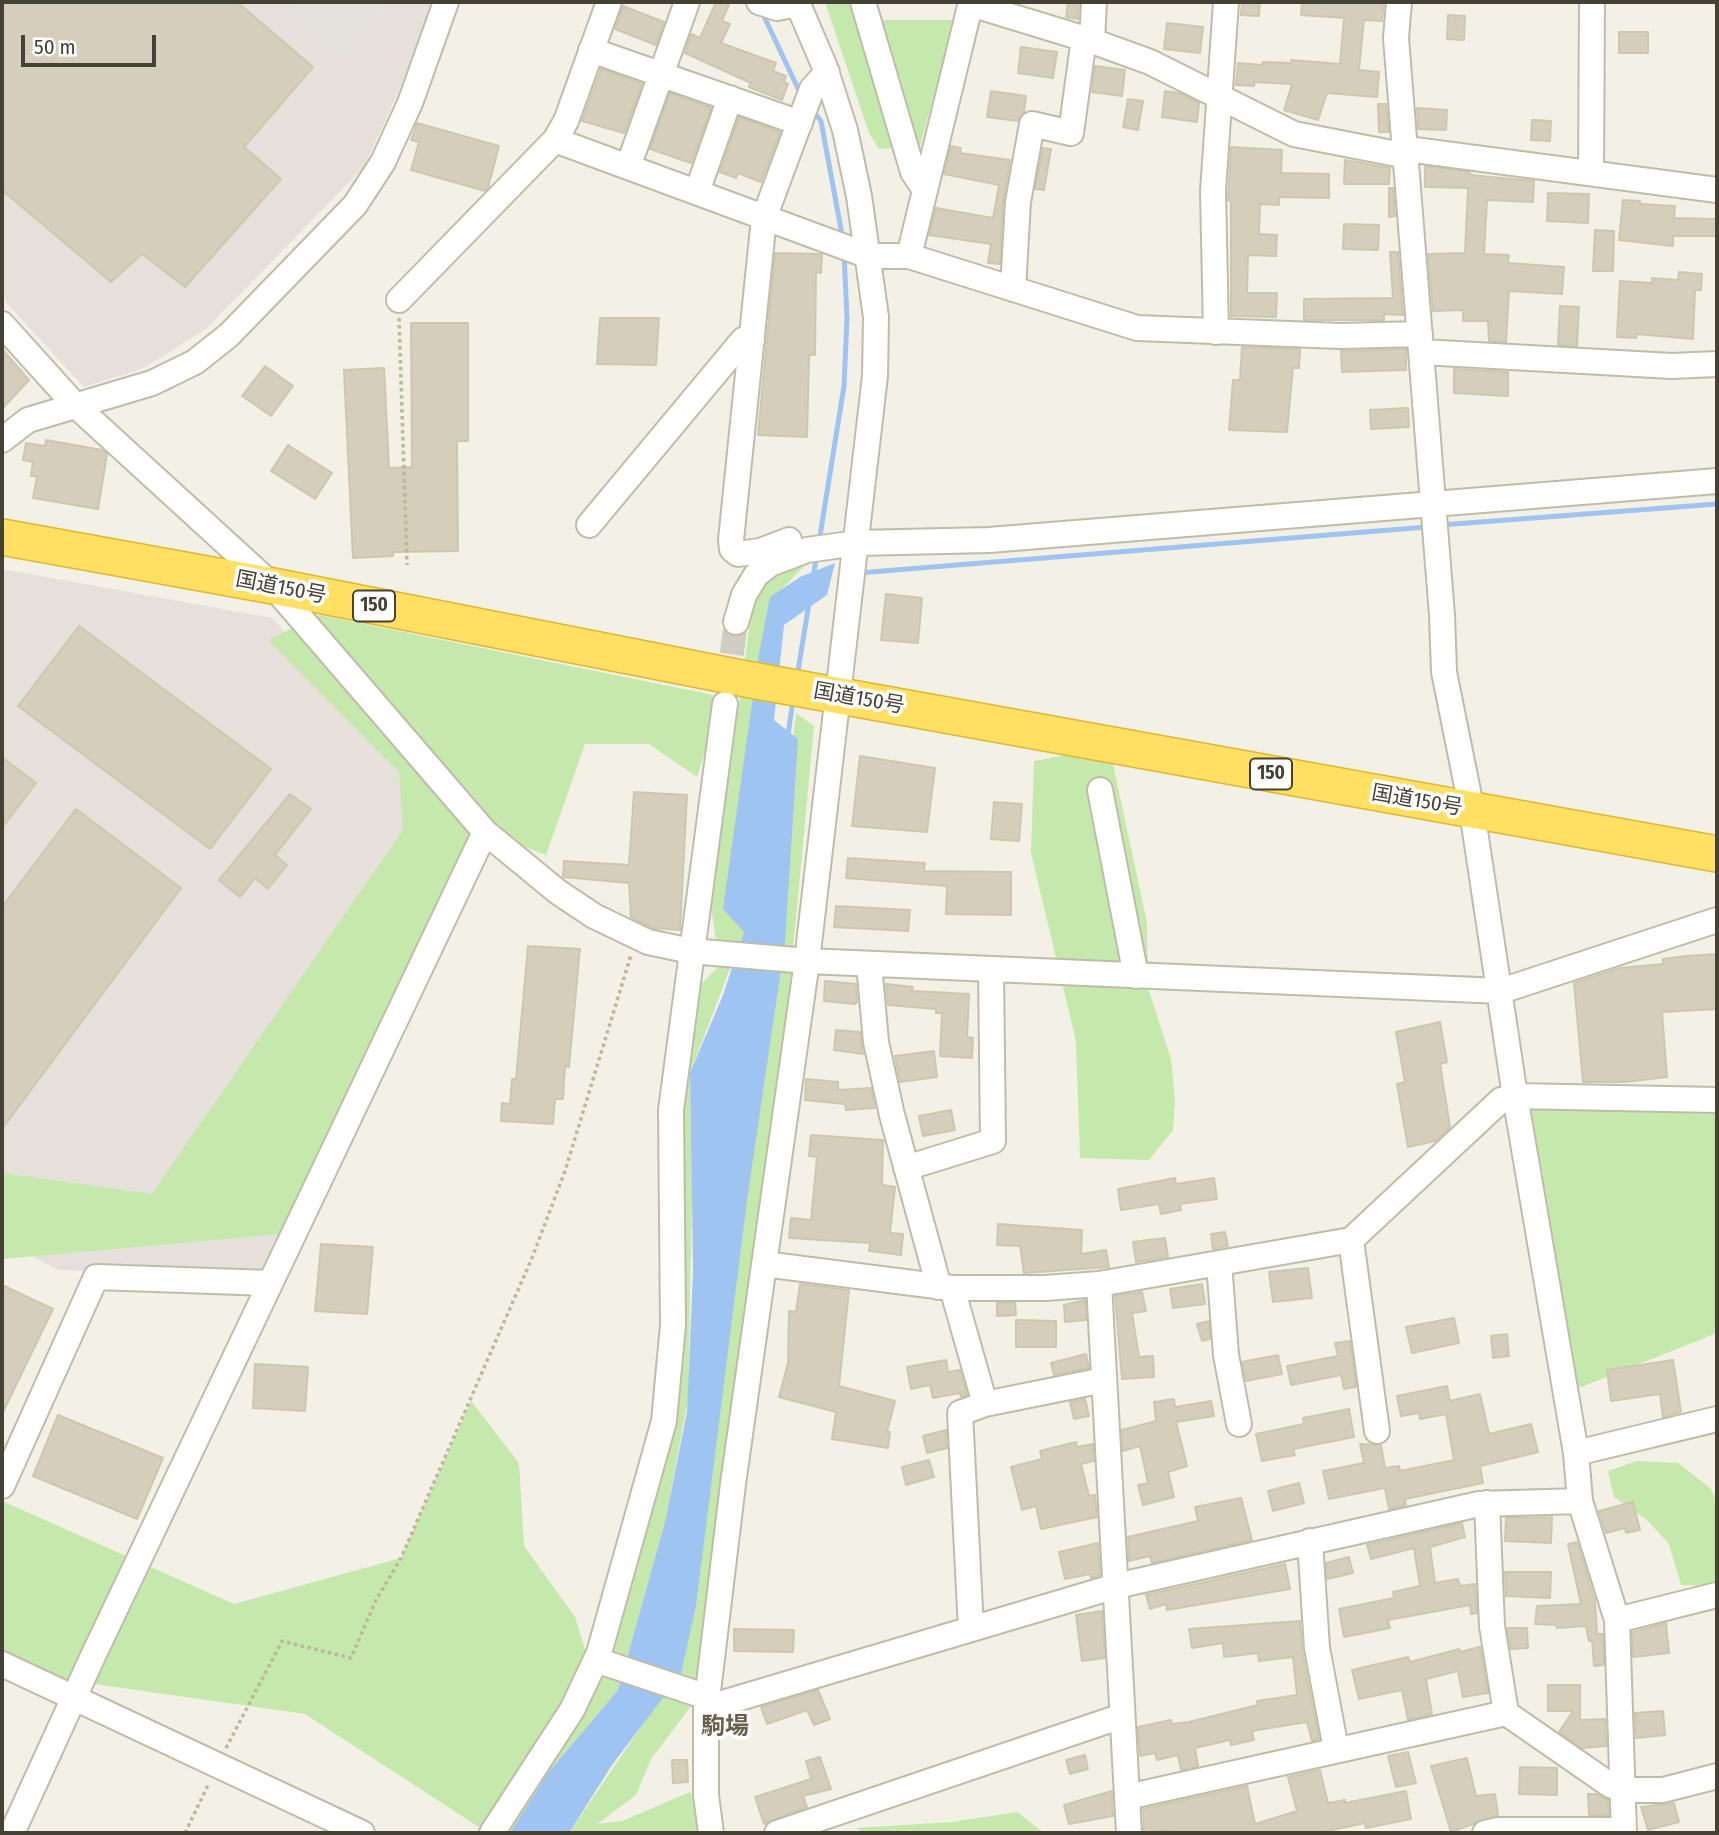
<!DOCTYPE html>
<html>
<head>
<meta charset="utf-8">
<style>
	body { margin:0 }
	#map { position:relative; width:1719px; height:1835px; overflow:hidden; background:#f3f0e5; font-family:"Fira Sans Condensed",sans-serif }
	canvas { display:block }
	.frame { position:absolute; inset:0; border:4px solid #454134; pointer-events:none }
	.scale { position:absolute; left:21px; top:35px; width:135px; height:32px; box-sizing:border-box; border:4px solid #454134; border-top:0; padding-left:9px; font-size:21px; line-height:24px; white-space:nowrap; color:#454134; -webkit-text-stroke:5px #fff; paint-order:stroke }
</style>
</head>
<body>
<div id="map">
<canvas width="1719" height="1835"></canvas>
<div class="frame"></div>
<div class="scale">50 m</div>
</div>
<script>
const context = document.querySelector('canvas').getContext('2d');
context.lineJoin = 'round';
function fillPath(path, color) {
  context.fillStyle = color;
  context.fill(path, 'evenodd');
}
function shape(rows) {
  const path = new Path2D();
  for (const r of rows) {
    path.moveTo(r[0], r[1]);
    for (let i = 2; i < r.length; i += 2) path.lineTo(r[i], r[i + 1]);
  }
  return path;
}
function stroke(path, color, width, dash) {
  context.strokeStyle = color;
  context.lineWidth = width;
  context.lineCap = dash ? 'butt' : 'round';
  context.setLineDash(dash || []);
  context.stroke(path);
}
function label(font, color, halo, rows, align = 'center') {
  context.font = font + ' "Fira Sans Condensed","Noto Sans JP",sans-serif';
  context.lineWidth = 7;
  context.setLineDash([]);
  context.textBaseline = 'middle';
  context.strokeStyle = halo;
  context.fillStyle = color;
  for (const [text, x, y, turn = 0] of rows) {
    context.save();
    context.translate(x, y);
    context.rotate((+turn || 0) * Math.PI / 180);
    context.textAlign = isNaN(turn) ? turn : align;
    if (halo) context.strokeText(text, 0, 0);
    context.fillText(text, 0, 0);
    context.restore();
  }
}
const industrial = shape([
	[2,2,432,2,400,88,364,167,207,328,144,368,84,387,2,298],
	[2,569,272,618,473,839,265,1276,59,1270,2,1241]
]);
const green = shape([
	[825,2,865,2,869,20,954,20,913,172,894,148,879,149,869,133],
	[805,565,781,590,744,932,690,1073,692,1194,688,1400,665,1522,618,1690,562,1757,510,1833,488,1833,305,1714,24,1674,2,1663,2,1501,234,1604,401,1558,471,1401,519,1463,524,1546,575,1617,587,1656,611,1656,676,1415,682,1111,696,1004,702,983,720,965,711,907,751,615,762,581],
	[320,615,713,695,708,742,697,777,649,744,585,744,546,855,485,832,294,1233,2,1259,2,1173,152,1194,403,830,399,772,268,640],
	[796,713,814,726,779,1100,701,1680,692,1705,651,1759,636,1795,597,1824,622,1821,690,1792,699,1815,699,1833,569,1833,683,1665,697,1598],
	[1067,755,1113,764,1147,923,1148,988,1171,1059,1175,1101,1173,1130,1149,1160,1080,1158,1076,1041,1031,853,1034,761],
	[1525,1106,1717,1109,1717,1333,1566,1393],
	[1637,1461,1678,1463,1710,1488,1717,1501,1717,1583,1714,1586,1681,1585,1669,1544,1647,1520,1614,1497,1608,1471],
	[1017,1812,1044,1833,865,1833,856,1828,953,1822]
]);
const parking = shape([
	[281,2,389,2,345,55]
]);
const water = shape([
	[835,563,827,595,784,625,774,720,798,739,785,942,747,1200,696,1606,681,1674,612,1765,569,1833,510,1833,548,1773,618,1690,665,1522,687,1412,693,1272,690,1073,723,995,744,932,723,909,759,654,770,597,800,577]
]);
const stream = shape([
	[762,12,801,95],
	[813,111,821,121,843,240],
	[1441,525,1717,504],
	[819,542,844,386,847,318,844,253],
	[858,573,1427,527],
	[813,577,817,555],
	[797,677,809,603],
	[788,735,793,700]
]);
const building = shape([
	[2,2,237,2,313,67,244,147,281,179,185,287,142,254,111,282,2,190,2,2],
	[716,2,730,2,722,21,730,24,721,43,776,63,773,71,786,76,784,82,788,84,782,100,749,87,751,83,685,53,691,34,700,38,716,2],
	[1068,2,1079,2,1078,19,1066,17,1068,2],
	[1242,2,1260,2,1259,16,1241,15,1242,2],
	[1302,2,1384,2,1382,21,1364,20,1359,70,1379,72,1377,97,1327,93,1318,120,1284,110,1292,84,1254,82,1254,86,1236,85,1238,63,1262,65,1263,62,1291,63,1291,60,1340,64,1344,18,1301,15,1302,2],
	[623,6,664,22,656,45,615,29,623,6],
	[1448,15,1465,16,1464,40,1447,39,1448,15],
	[1167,23,1203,27,1200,53,1164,49,1167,23],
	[1619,32,1648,32,1648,53,1619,53,1619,32],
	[1021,47,1057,52,1053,78,1018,73,1021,47],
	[1095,66,1125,70,1122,96,1092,92,1095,66],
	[601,69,642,84,624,133,582,121,601,69],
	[991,91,1026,96,1024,112,1018,121,987,117,991,91],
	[1165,91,1179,93,1199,103,1197,122,1162,117,1165,91],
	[670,93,711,108,691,163,650,149,670,93],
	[1128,99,1143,101,1138,130,1123,127,1128,99],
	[1378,104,1386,104,1389,132,1379,132,1378,104],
	[1417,108,1447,110,1446,130,1418,129,1417,108],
	[739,117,780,132,761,182,738,173,736,178,720,172,739,117],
	[1532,120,1551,121,1550,141,1531,140,1532,120],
	[417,123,499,146,488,188,485,191,411,170,419,142,411,140,417,123],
	[951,146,961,148,960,153,1010,160,1003,201,1000,264,988,263,991,244,929,235,936,208,993,218,999,185,944,174,951,146],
	[1231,147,1282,150,1281,173,1329,174,1329,198,1279,197,1279,205,1260,204,1259,234,1277,235,1276,256,1248,255,1247,293,1277,293,1276,317,1231,316,1231,202,1228,200,1231,147],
	[1043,148,1051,149,1044,190,1035,189,1043,148],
	[1345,160,1390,168,1389,184,1344,184,1345,160],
	[1425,166,1470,172,1470,175,1534,181,1533,202,1487,200,1484,254,1509,255,1508,263,1564,267,1562,294,1509,291,1506,342,1489,341,1488,321,1463,321,1463,310,1433,311,1428,254,1465,253,1468,188,1425,187,1425,166],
	[1389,188,1393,188,1395,216,1389,217,1389,188],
	[1548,193,1589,194,1588,223,1547,221,1548,193],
	[1623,200,1640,201,1640,204,1675,206,1674,218,1717,219,1717,236,1673,236,1673,246,1619,240,1623,200],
	[1344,224,1379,225,1378,250,1343,249,1344,224],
	[1595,230,1614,231,1613,271,1593,271,1595,230],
	[1390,252,1398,252,1403,315,1384,314,1384,320,1304,320,1304,299,1393,298,1390,252],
	[775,253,822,254,821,273,816,272,815,355,809,355,807,437,758,435,775,253],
	[1679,272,1702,274,1701,290,1695,290,1693,339,1637,334,1636,338,1617,337,1620,281,1652,283,1652,278,1678,280,1679,272],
	[1560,306,1579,307,1577,346,1558,345,1560,306],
	[600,318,659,318,656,365,597,364,600,318],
	[411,323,468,323,468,441,457,441,458,551,393,552,393,556,353,558,344,370,384,368,389,468,412,467,411,323],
	[1242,347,1300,349,1299,368,1293,368,1287,432,1229,430,1233,380,1240,380,1242,347],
	[2,349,29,380,2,409,2,349],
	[1406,349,1406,370,1342,372,1341,351,1406,349],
	[265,366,293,386,271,416,242,396,265,366],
	[1454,369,1508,372,1508,396,1454,393,1454,369],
	[1408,408,1409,427,1371,429,1370,410,1408,408],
	[46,440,102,450,107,454,98,509,33,498,37,476,31,476,33,462,23,460,26,443,45,446,46,440],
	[288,445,332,473,315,499,271,471,288,445],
	[886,594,922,598,918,643,881,640,886,594],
	[79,626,271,769,210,849,18,706,79,626],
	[860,756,935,768,927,832,852,826,860,756],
	[2,757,36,783,2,828,2,757],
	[634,792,687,795,680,930,653,928,631,917,629,883,563,877,564,861,629,865,634,792],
	[290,794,311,809,275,855,287,865,268,889,255,878,240,897,219,880,290,794],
	[994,802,1022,804,1019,841,991,839,994,802],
	[76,809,181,888,2,1129,2,907,76,809],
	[848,858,925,863,924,871,1011,872,1011,915,946,914,947,886,846,878,848,858],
	[836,906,910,910,908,931,834,927,836,906],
	[528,946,580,949,569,1067,565,1066,563,1099,555,1099,553,1124,501,1121,502,1103,510,1104,512,1079,516,1079,528,946],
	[1717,954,1717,1009,1662,1012,1667,1077,1624,1082,1583,1082,1574,983,1620,968,1663,964,1663,959,1686,956,1717,954],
	[825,981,856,984,857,1002,855,1004,824,1001,825,981],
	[886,984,913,987,912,991,969,994,967,1037,973,1038,972,1058,940,1056,942,1013,936,1013,936,1009,888,1005,886,984],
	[1440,1022,1447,1062,1440,1064,1450,1127,1435,1141,1408,1147,1397,1084,1405,1082,1396,1032,1440,1022],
	[836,1030,860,1032,863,1054,834,1050,836,1030],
	[934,1051,937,1077,900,1082,895,1056,934,1051],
	[806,1079,838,1082,838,1090,871,1088,875,1108,846,1110,845,1104,805,1100,806,1079],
	[951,1110,955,1130,923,1136,919,1116,951,1110],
	[811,1135,883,1140,882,1185,895,1187,890,1233,903,1234,901,1255,869,1251,870,1243,789,1238,791,1218,811,1220,817,1157,809,1156,811,1135],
	[1175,1178,1176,1184,1214,1178,1217,1199,1180,1204,1181,1210,1161,1214,1159,1204,1121,1210,1118,1189,1175,1178],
	[998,1224,1082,1230,1081,1254,1106,1250,1109,1267,1024,1273,1020,1246,997,1245,998,1224],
	[1225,1232,1228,1246,1213,1249,1211,1234,1225,1232],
	[1165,1238,1168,1257,1136,1262,1133,1242,1165,1238],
	[321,1244,373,1247,367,1314,315,1311,321,1244],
	[1308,1268,1312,1298,1273,1302,1269,1272,1308,1268],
	[800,1284,849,1290,839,1386,895,1401,887,1432,890,1432,888,1448,832,1439,836,1412,779,1397,788,1363,789,1311,796,1312,800,1284],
	[1202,1284,1205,1304,1173,1308,1170,1289,1202,1284],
	[2,1285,53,1309,2,1414,2,1285],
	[1142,1292,1146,1311,1132,1313,1139,1357,1153,1356,1154,1377,1122,1379,1115,1296,1142,1292],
	[1085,1300,1086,1320,1065,1322,1064,1305,1085,1300],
	[997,1303,1015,1303,1016,1315,997,1316,997,1303],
	[1454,1318,1459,1343,1412,1353,1406,1327,1454,1318],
	[1016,1320,1056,1321,1056,1347,1016,1347,1016,1320],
	[1209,1321,1210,1339,1202,1341,1197,1324,1209,1321],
	[1507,1334,1509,1356,1493,1358,1491,1336,1507,1334],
	[1350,1341,1356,1387,1344,1389,1341,1375,1291,1385,1287,1366,1338,1356,1335,1343,1350,1341],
	[1086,1354,1089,1368,1054,1375,1051,1363,1086,1354],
	[1278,1355,1282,1374,1246,1381,1242,1362,1278,1355],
	[946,1360,948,1372,960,1370,967,1395,961,1397,960,1393,933,1398,930,1385,911,1389,907,1367,946,1360],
	[1673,1360,1681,1412,1663,1417,1660,1394,1611,1401,1607,1370,1673,1360],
	[255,1364,308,1367,305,1411,253,1408,255,1364],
	[1447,1386,1450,1401,1480,1394,1489,1434,1531,1424,1538,1452,1480,1466,1483,1483,1405,1499,1406,1505,1389,1509,1385,1488,1329,1499,1323,1471,1364,1463,1360,1444,1381,1445,1385,1468,1399,1466,1400,1471,1454,1460,1446,1414,1420,1419,1419,1413,1401,1416,1397,1396,1447,1386],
	[1085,1399,1089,1416,1074,1419,1070,1402,1085,1399],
	[1174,1399,1175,1407,1211,1401,1214,1416,1176,1422,1187,1466,1168,1472,1174,1497,1143,1505,1138,1485,1148,1483,1140,1446,1123,1451,1122,1430,1156,1421,1154,1402,1174,1399],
	[1349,1409,1354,1437,1293,1449,1295,1455,1262,1461,1256,1434,1304,1424,1303,1418,1349,1409],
	[58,1415,163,1458,137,1519,33,1476,58,1415],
	[946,1430,947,1448,927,1453,923,1436,946,1430],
	[1076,1442,1077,1447,1093,1444,1094,1461,1081,1464,1089,1496,1095,1495,1097,1517,1041,1529,1036,1506,1022,1510,1011,1467,1042,1459,1040,1451,1076,1442],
	[929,1460,934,1477,906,1485,902,1467,929,1460],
	[1299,1483,1304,1503,1273,1511,1268,1491,1299,1483],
	[1241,1498,1252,1540,1152,1563,1150,1556,1129,1561,1128,1537,1198,1521,1195,1507,1241,1498],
	[1633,1502,1640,1530,1626,1533,1625,1528,1606,1533,1599,1511,1633,1502],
	[1552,1517,1551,1543,1505,1541,1506,1518,1552,1517],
	[1462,1523,1465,1537,1430,1547,1435,1583,1458,1579,1460,1586,1475,1584,1477,1613,1471,1614,1470,1605,1388,1620,1390,1628,1344,1637,1339,1609,1394,1598,1393,1592,1420,1586,1414,1548,1371,1559,1367,1545,1462,1523],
	[1577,1542,1595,1601,1597,1634,1603,1634,1604,1665,1594,1666,1592,1640,1589,1641,1586,1626,1557,1628,1556,1625,1535,1624,1537,1606,1581,1604,1568,1544,1577,1542],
	[1098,1543,1100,1575,1091,1578,1090,1574,1065,1579,1059,1552,1098,1543],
	[1349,1557,1353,1573,1327,1579,1326,1563,1349,1557],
	[1285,1564,1290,1589,1167,1610,1166,1604,1150,1609,1146,1595,1285,1564],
	[1505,1572,1551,1572,1550,1598,1506,1596,1505,1572],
	[1102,1611,1105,1658,1082,1661,1076,1615,1102,1611],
	[1300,1621,1302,1651,1319,1739,1312,1741,1307,1722,1252,1731,1254,1740,1231,1745,1230,1740,1195,1748,1198,1766,1181,1770,1178,1755,1157,1760,1155,1753,1140,1756,1138,1727,1171,1720,1172,1724,1189,1722,1258,1705,1257,1701,1297,1695,1293,1657,1259,1661,1258,1653,1224,1657,1223,1643,1192,1648,1189,1629,1300,1621],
	[1666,1623,1669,1653,1633,1657,1632,1632,1666,1623],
	[1507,1628,1527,1628,1528,1648,1511,1649,1507,1628],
	[734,1629,794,1630,793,1652,734,1651,734,1629],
	[1480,1647,1488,1693,1463,1697,1458,1671,1426,1679,1432,1714,1408,1720,1402,1690,1359,1699,1352,1670,1408,1657,1410,1662,1459,1649,1460,1652,1480,1647],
	[1548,1685,1580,1685,1580,1720,1605,1719,1606,1746,1582,1748,1559,1732,1573,1711,1548,1711,1548,1685],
	[818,1690,830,1719,814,1725,807,1710,767,1724,761,1707,818,1690],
	[1663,1711,1665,1735,1636,1738,1635,1713,1663,1711],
	[1408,1752,1416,1783,1396,1787,1388,1756,1408,1752],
	[1085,1755,1088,1769,1070,1774,1066,1760,1085,1755],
	[820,1757,831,1789,803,1796,807,1807,764,1824,755,1797,811,1779,806,1761,820,1757],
	[1467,1758,1476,1796,1495,1794,1498,1815,1451,1832,1431,1766,1467,1758],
	[672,1760,687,1760,688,1782,673,1783,672,1760],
	[1520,1767,1557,1768,1557,1795,1519,1794,1520,1767],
	[1320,1770,1328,1803,1345,1800,1345,1803,1406,1791,1411,1819,1366,1828,1365,1823,1318,1833,1168,1833,1168,1830,1144,1833,1143,1809,1247,1786,1255,1824,1297,1811,1288,1777,1320,1770],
	[1112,1791,1113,1816,1069,1824,1064,1805,1112,1791],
	[1588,1794,1596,1794,1608,1800,1609,1815,1589,1815,1588,1794],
	[1674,1803,1679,1822,1648,1830,1641,1807,1674,1803]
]);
const minorTunnel = shape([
	[727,690,736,622]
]);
const path = shape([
	[399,318,407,565],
	[226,1748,282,1641,351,1658,376,1600,401,1558,532,1258,565,1171,631,955],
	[185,1833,209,1783]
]);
const minor = shape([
	[759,2,777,8,798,4],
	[863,2,913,172,925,190],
	[1399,2,1396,38,1442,615,1444,672,1472,811,1515,1096,1576,1453,1580,1501,1617,1620,1624,1833],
	[971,4,1092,41,1150,62,1294,134,1407,156],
	[1092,41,1094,2],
	[591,50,800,123],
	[555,140,869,256,909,256,1137,328,1340,336,1420,334],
	[1407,149,1717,190],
	[628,167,687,2],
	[1591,173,1592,2],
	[697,192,730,98],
	[909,256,971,2],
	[1013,289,1018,202,1032,124,1071,133,1084,38],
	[399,300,555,140,566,121,609,2],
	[2,324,75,405,273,586,485,832,558,892,594,916,648,942,691,951,807,961,1501,991,1717,920],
	[1216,332,1213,191,1226,2],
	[1422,352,1672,366,1717,364],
	[2,440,28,420,152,383,195,362,229,335,355,205,383,162,410,103,446,2],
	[589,525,743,340,752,340],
	[789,540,760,551,738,554,732,549,731,540,764,218,812,89,827,72],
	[736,622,744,595,756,575,770,564,807,550,857,543,989,540,1717,481],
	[1100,790,1136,976],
	[869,964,876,1042,892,1115,939,1287],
	[906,1168,993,1141,991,969],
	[1351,1240,1377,1431],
	[1219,1263,1226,1355,1239,1424],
	[764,1264,952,1288,1045,1288,1099,1284,1351,1240,1501,1100,1515,1096,1717,1100],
	[1099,1284,1129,1833],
	[952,1288,985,1404,960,1413,971,1629],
	[985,1404,1104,1380],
	[1576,1453,1717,1419],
	[2,1486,96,1277,270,1283],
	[1487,1503,1492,1626,1506,1713],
	[1310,1541,1317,1648,1336,1749],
	[1617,1620,1717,1595],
	[596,1660,707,1697],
	[2,1664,362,1833],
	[706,1708,1116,1586,1479,1504,1580,1501],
	[1127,1797,1506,1713,1610,1785,1625,1790,1663,1790,1717,1776],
	[12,1833,93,1656,485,832],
	[492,1833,572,1710,599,1653,664,1421,673,1325,671,1110,725,704],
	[711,1833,706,1795,706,1708,733,1484,807,961,875,376,876,317,859,196,845,130,824,65,797,2],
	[777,1833,1122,1716],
	[1485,1833,1498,1830,1624,1830]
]);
const highway = shape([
	[2,537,273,586,746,679,1717,854]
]);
const shields = [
	[374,606,42],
	[1271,774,42]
];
const shieldNames = [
	["150",374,606],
	["150",1271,774]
];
const streetNames = [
	["国道150号",281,588,11],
	["国道150号",859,699,10],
	["国道150号",1417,801,10]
];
const quarterNames = [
	["駒場",725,1727]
];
fillPath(industrial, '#e5e1da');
fillPath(green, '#c5e8ac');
fillPath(parking, '#e3e2dd');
fillPath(water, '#9fc4f1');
stroke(stream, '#9fc4f1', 5);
fillPath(building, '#d4ceba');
stroke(building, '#cfc7ad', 2);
stroke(minorTunnel, '#d0cdc2', 24, [24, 12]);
stroke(minor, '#c1bcaa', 28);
stroke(highway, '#dfb732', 38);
stroke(path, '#c0b798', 3.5, [3.5, 3.5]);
stroke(minor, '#fff', 24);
stroke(highway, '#ffe063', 35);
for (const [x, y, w] of shields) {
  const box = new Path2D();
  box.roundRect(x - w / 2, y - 15.5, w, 31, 5);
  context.fillStyle = '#fff';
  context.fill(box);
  stroke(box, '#454134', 2);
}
label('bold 19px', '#454134', null, shieldNames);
label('21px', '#454134', '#fff', streetNames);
label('bold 24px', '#68604b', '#fff', quarterNames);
</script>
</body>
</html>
